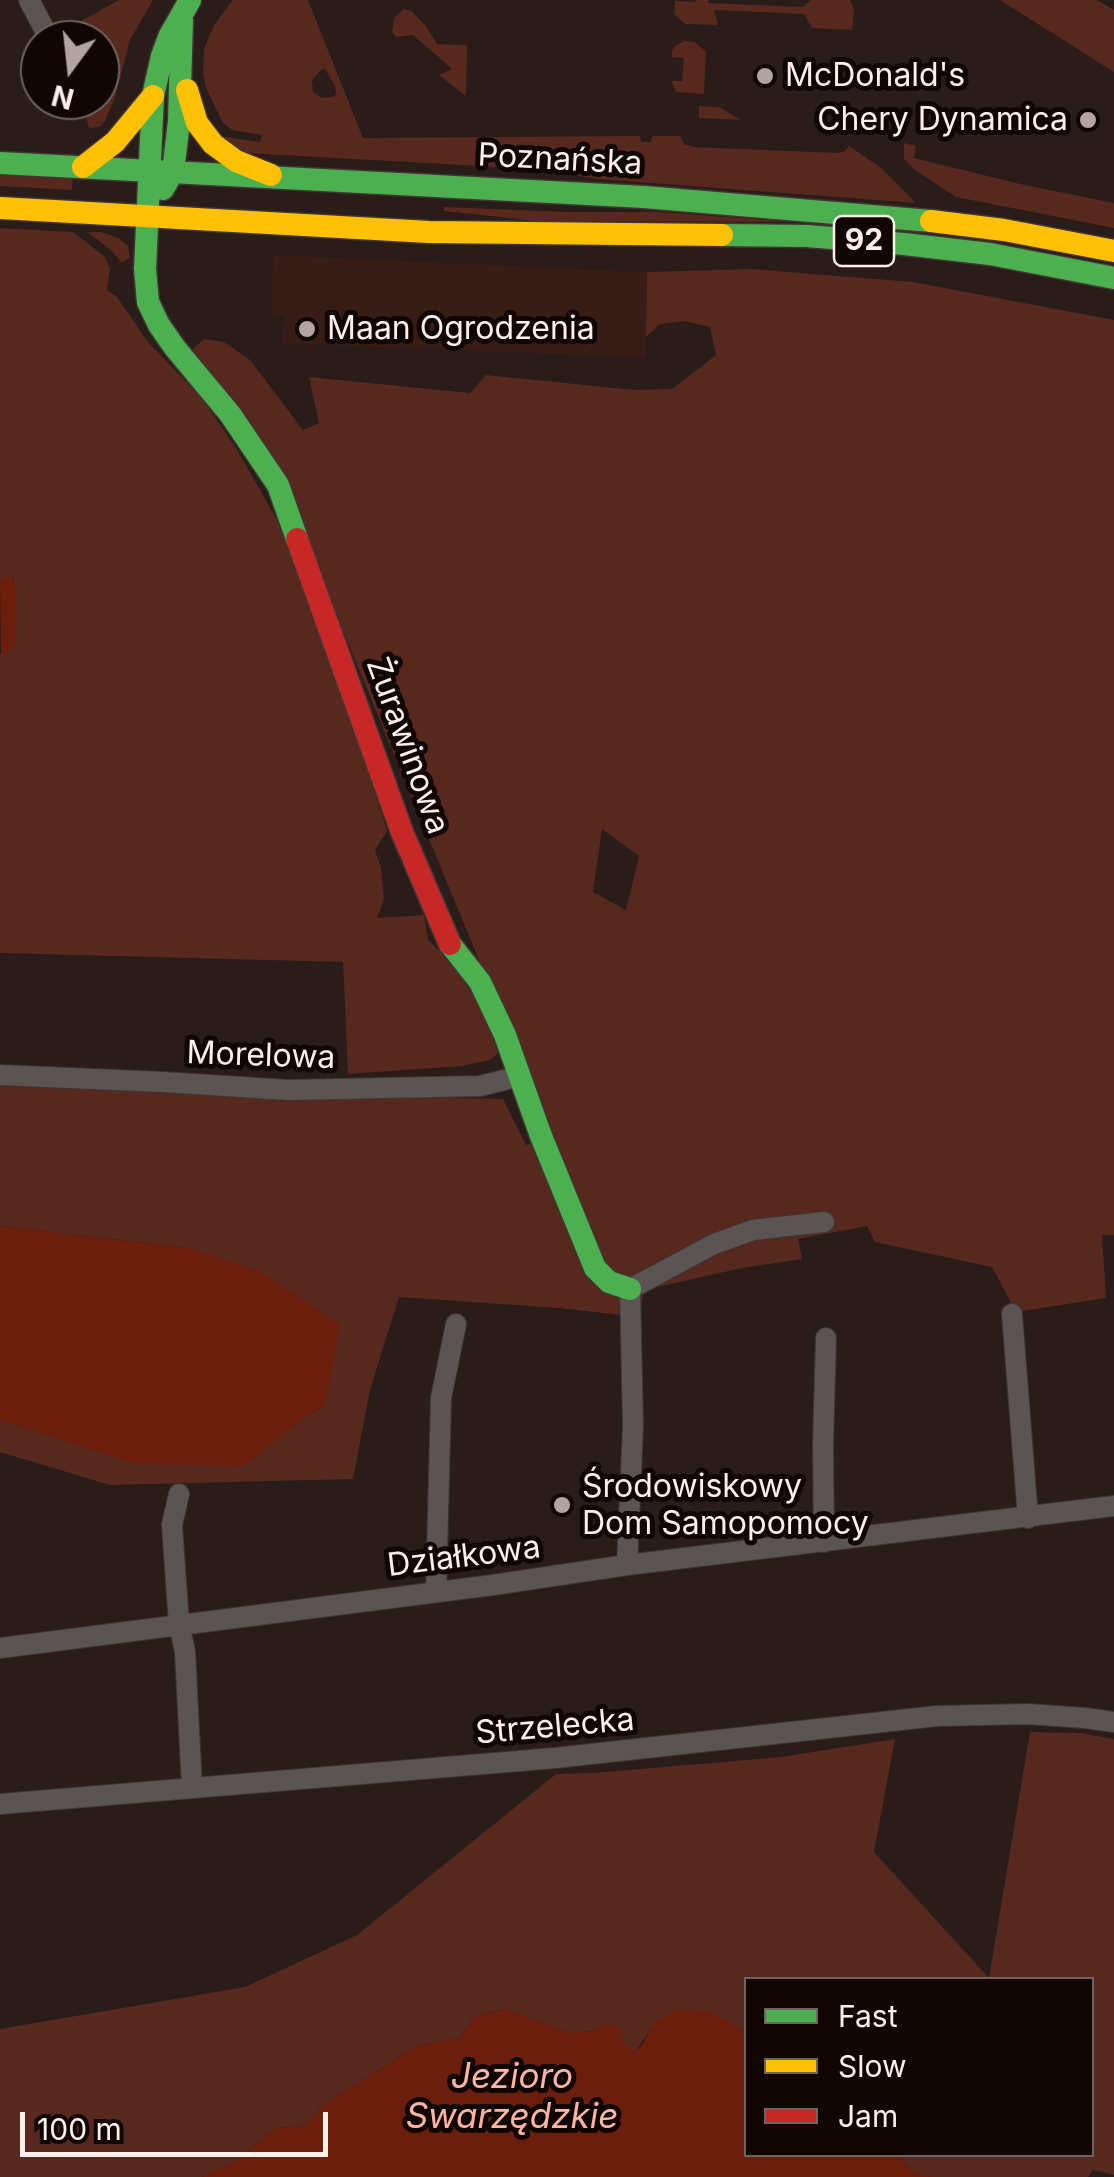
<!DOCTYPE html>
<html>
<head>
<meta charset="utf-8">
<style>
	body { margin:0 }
	#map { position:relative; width:1114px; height:2177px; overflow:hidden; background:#291c19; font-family:Inter,sans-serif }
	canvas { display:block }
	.legend { position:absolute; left:744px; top:1977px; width:350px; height:180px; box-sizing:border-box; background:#100705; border:2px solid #706361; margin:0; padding:12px 18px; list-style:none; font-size:30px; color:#ffeeea }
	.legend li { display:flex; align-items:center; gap:20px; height:50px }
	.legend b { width:50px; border:2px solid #706361 }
	.north { position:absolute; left:20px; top:20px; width:100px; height:100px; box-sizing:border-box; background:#100705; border:2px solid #706361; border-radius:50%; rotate:195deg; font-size:28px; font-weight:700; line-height:40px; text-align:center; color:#ffeeea }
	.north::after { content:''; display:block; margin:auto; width:35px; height:45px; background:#b4a4a1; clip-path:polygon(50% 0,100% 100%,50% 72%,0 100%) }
	.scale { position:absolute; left:20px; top:2112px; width:308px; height:45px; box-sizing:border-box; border:5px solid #ffeeea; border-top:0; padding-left:12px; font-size:30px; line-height:35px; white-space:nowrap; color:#ffeeea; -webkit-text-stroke:8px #100705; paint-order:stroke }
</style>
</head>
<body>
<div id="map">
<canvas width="1114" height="2177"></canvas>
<ul class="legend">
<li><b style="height:12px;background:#4caf50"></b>Fast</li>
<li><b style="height:12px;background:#ffc107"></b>Slow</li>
<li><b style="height:12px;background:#c62828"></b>Jam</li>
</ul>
<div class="north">N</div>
<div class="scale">100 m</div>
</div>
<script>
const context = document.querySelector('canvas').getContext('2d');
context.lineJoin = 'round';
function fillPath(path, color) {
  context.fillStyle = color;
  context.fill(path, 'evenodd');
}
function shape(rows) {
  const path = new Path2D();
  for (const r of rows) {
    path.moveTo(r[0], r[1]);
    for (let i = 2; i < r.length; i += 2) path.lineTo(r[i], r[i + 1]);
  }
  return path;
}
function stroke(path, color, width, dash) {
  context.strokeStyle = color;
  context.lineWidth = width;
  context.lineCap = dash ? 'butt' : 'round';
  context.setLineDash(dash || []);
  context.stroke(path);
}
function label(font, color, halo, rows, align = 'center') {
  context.font = font + ' Inter,sans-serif';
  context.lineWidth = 10;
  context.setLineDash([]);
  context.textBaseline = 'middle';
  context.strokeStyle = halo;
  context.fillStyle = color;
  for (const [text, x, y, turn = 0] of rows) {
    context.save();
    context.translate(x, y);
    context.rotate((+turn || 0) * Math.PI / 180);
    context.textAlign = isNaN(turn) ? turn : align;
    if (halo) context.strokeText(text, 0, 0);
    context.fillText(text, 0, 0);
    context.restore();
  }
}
const built = shape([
	[273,255,647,272,646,358,282,343,284,317,271,315]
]);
const green = shape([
	[119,0,153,0,130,40,114,100,105,121,99,127,89,128,82,100,100,100,100,40,68,40,65,30],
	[233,0,308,0,363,138,640,136,641,142,651,142,652,136,680,136,684,144,694,147,839,153,845,151,849,146,880,167,916,203,598,179,535,169,245,153,219,136,260,142,262,135,232,130,223,123,206,88,203,72,204,49,214,25],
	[322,69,325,69,335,86,336,94,333,97,322,98,313,92,312,80],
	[696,0,709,0,708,3,803,7,811,0,850,0,854,10,852,30,812,28,804,14,714,10,718,25,685,24,674,14,675,1,695,2],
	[1000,0,1097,0,1114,10,1114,72],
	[404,9,411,11,425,25,437,44,467,45,466,96,439,75,452,69,413,35,396,37,392,32,394,18],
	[684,41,695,42,706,52,704,94,676,92,671,81,682,81,684,58,672,57,672,51,675,46],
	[699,106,719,107,741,120,699,118],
	[904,143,916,146,914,158,1020,184,1114,203,1114,228,956,197,915,170,904,159],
	[0,175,73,178,72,190,0,186],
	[444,207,568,212,659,212,794,222,536,221,444,211],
	[0,228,73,232,104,256,110,268,107,290,117,297,148,342,201,397,238,451,304,568,387,831,375,850,381,868,384,899,377,918,424,915,428,940,475,986,498,1053,490,1060,462,1066,348,1074,343,962,0,953,0,654,11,649,16,637,14,578,3,578,0,582],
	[87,232,102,232,118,238,128,246,130,257,122,263,111,250],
	[751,269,913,282,1114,320,1114,1235,1102,1235,1106,1298,1016,1312,992,1267,875,1242,867,1226,798,1239,802,1259,742,1268,644,1290,639,1317,559,1308,399,1297,370,1390,353,1479,110,1485,0,1452,0,1420,56,1437,304,1418,325,1405,189,1248,0,1226,0,1086,503,1099,526,1145,553,1139,267,447,187,354,204,339,224,342,250,360,303,430,319,423,309,377,470,393,486,375,634,390,672,389,716,355,710,327,685,321,660,324,646,337,647,272],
	[602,829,639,856,626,910,593,892],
	[1030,1732,1081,1733,1114,1739,1114,2175,1093,2170,1088,2177,929,2177,915,2174,897,2155,1092,2154,1092,1980,746,1980,746,2042,740,2028,655,2023,635,2052,624,2044,622,2032,603,2026,594,2031,569,2033,505,2009,474,2017,460,2038,417,2046,323,2105,305,2126,275,2128,237,2160,202,2177,0,2177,0,2029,245,1987,357,1935,556,1774,594,1773,781,1757,895,1739,874,1852,989,1978]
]);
const water = shape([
	[12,576,16,587,16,642,8,653,1,654,0,583,3,578],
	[0,1226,189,1248,259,1271,340,1324,325,1405,304,1418,244,1466,136,1464,0,1420],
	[506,2009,569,2033,594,2031,603,2026,614,2025,622,2032,625,2044,635,2052,642,2045,654,2023,678,2009,710,2012,740,2028,746,2042,746,2154,897,2155,915,2174,934,2177,202,2177,237,2160,275,2128,305,2126,323,2105,417,2046,460,2038,474,2017]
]);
const street = shape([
	[29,0,50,40],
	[69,100,70,105],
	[0,1075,163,1082,288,1090,480,1086,520,1076],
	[1012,1314,1028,1518],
	[179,1494,172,1525,179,1624,185,1652,192,1788],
	[824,1542,823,1444,826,1338],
	[627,1565,633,1426,630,1289,714,1244,753,1230,824,1222],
	[436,1591,441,1398,456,1324],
	[0,1648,493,1585,627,1565,1114,1506],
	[0,1804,555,1758,937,1716,1028,1714,1085,1718,1114,1722]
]);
const fast = shape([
	[190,0,169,37,162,56,153,96,145,269,148,302,159,325,175,348,230,414,278,485,297,539],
	[0,163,644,197,931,221],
	[163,189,173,172,179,121,182,20],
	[722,235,807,236,904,244,990,254,1114,278],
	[450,944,480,982,505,1035,541,1136,595,1268,609,1282,630,1289]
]);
const slow = shape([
	[187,90,197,123,213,144,236,161,271,175],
	[83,167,115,142,153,96],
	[0,208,429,232,722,235],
	[931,221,1004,230,1114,251]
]);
const jam = shape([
	[297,539,402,832,450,944]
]);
const markers = [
	[765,76,10,"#b4a4a1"],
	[1088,120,10,"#b4a4a1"],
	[307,329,10,"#b4a4a1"],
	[562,1505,10,"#b4a4a1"]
];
const shields = [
	[864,241,60]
];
const shieldNames = [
	["92",864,241]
];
const poiNames = [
	["McDonald's",785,76],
	["Chery Dynamica",1068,120,"right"],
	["Maan Ogrodzenia",327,329],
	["Środowiskowy",582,1487],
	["Dom Samopomocy",582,1524]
];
const streetNames = [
	["Poznańska",560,160,3],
	["Żurawinowa",407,746,70],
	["Morelowa",261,1056,2],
	["Działkowa",464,1557,-7],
	["Strzelecka",555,1727,-5]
];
const waterNames = [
	["Jezioro",512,2077],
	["Swarzędzkie",512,2117]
];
fillPath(built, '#381c16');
fillPath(green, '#57281d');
fillPath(water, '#6b1e0c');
stroke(street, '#413634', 22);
stroke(fast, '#413634', 25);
stroke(slow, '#413634', 25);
stroke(jam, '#413634', 25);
stroke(street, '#5a5453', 20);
stroke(fast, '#4caf50', 22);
stroke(slow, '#ffc107', 22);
stroke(jam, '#c62828', 22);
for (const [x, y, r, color] of markers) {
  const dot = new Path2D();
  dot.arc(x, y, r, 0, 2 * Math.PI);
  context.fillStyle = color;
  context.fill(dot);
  stroke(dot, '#100705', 4);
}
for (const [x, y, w] of shields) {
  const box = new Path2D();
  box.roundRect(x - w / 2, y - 25, w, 50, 8);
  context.fillStyle = '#100705';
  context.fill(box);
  stroke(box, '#ffeeea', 2.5);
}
label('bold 30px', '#ffeeea', null, shieldNames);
label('32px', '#ffeeea', '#100705', poiNames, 'left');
label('32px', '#ffeeea', '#100705', streetNames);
label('italic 35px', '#fdb4a2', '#100705', waterNames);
</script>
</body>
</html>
